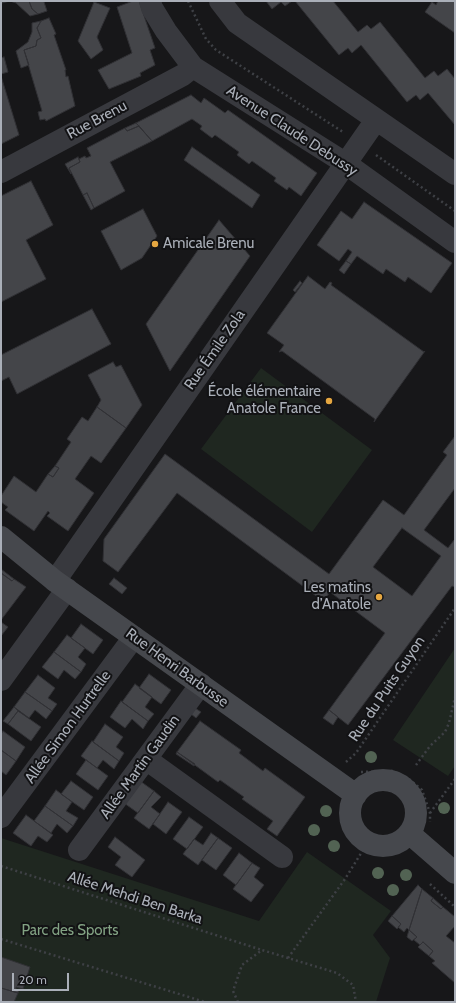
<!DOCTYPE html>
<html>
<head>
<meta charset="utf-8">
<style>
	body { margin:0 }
	#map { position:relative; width:456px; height:1003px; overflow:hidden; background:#171719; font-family:Cabin,sans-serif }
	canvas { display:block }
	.frame { position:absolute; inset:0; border:2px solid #aaafb8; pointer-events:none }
	.scale { position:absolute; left:12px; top:973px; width:57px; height:18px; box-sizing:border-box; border:2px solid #aaafb8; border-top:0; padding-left:5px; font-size:12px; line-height:14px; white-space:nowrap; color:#aaafb8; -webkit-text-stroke:3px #121214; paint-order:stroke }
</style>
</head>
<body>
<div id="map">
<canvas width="456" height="1003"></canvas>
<div class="frame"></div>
<div class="scale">20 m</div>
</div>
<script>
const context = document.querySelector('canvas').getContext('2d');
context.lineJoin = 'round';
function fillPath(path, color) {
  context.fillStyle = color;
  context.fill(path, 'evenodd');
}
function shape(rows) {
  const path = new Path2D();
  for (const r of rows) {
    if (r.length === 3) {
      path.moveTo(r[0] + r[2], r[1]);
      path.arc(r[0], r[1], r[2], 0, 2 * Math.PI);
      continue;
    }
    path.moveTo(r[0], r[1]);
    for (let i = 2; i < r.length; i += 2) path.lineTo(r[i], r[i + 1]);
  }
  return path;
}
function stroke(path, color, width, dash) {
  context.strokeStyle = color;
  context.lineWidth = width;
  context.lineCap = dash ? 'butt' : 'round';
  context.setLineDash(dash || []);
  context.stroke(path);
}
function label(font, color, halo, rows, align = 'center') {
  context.font = font + ' Cabin,sans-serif';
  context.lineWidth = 4;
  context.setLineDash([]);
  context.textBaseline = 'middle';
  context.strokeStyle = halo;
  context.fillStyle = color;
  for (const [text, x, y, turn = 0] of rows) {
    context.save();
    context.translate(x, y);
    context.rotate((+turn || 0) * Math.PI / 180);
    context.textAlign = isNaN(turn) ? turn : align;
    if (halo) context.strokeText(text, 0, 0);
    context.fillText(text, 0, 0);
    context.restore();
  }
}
const green = shape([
	[261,368,372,450,312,532,201,449],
	[455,648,455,766,448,776,393,740],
	[1,838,259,921,307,852,391,911,373,935,390,958,376,1002,1,1002]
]);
const building = shape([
	[1,1,29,1,32,9,38,14,30,16,16,3,10,1,2,3,1,1],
	[29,1,46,1,44,2,47,11,38,14,32,9,29,1],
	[133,1,139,1,155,48,150,50,155,65,140,73,141,76,109,89,98,70,132,53,117,7,133,1],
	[266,1,292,1,285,6,281,2,272,9,266,1],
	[295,1,333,1,358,32,367,25,371,29,380,22,425,78,434,71,438,76,447,69,455,79,455,125,428,93,420,100,416,95,407,102,361,45,352,53,348,48,339,55,295,1],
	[438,1,455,1,455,33,425,12,432,2,436,5,438,1],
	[94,2,110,8,97,37,103,50,91,59,78,41,94,2],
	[49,18,56,34,54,35,66,70,65,70,66,77,68,76,75,106,46,121,45,119,40,120,38,112,42,111,24,50,36,46,37,40,41,38,37,28,41,21,49,18],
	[41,21,37,28,41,38,37,40,36,46,24,50,29,65,21,68,16,51,28,42,32,32,32,23,41,21],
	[4,57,8,72,1,74,1,58,4,57],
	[1,76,19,135,1,144,1,76],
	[191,95,201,103,204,98,225,113,228,110,317,173,301,196,289,187,287,190,274,181,276,178,252,161,249,164,237,155,239,152,215,135,212,138,200,129,202,126,192,119,152,141,136,123,191,95],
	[136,123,139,126,127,131,125,128,136,123],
	[139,126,152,141,110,162,125,191,94,208,87,193,83,195,69,168,80,162,79,159,85,156,86,158,91,156,87,148,125,128,127,131,139,126],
	[192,147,260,195,252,208,184,160,192,147],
	[78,157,80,162,69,168,71,174,65,164,78,157],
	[31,181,53,225,26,240,46,279,1,302,1,196,31,181],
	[87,193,94,208,91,210,83,195,87,193],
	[364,202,452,263,431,293,408,277,405,282,386,269,383,274,357,256,351,264,346,261,352,252,348,249,339,261,317,245,341,211,352,219,364,202],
	[143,209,157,236,142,258,121,270,101,231,143,209],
	[219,220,250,256,170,371,146,324,219,220],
	[346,261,351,264,344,274,339,270,346,261],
	[308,276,325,289,330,282,332,283,331,285,424,352,425,351,374,422,375,419,282,351,279,352,284,345,267,333,308,276],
	[300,281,302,283,295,292,293,290,300,281],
	[92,309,111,344,17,394,9,377,1,381,1,355,92,309],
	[113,362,116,367,121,365,142,405,126,428,97,407,101,400,88,375,113,362],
	[97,407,126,428,101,463,91,456,75,479,94,493,68,531,47,516,50,513,48,511,34,531,5,510,8,507,1,502,1,496,14,476,36,492,48,474,53,477,59,468,55,466,71,442,67,439,82,417,88,421,97,407],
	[455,436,455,488,424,530,448,548,454,540,455,541,455,587,452,586,348,725,329,710,385,633,330,592,323,601,177,493,118,572,103,561,104,539,165,454,329,574,383,500,404,515,447,455,443,452,455,436],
	[402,528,441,556,412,596,373,567,402,528],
	[55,466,59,468,53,477,48,474,55,466],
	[1,569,14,579,12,581,1,573,1,569],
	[1,573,12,581,14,579,26,587,1,620,1,573],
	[114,578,127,588,122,594,109,584,114,578],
	[1,622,8,627,1,636,1,622],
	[81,624,103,640,93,654,71,638,81,624],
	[67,635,85,648,78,657,86,664,81,672,54,652,67,635],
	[54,652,81,672,75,679,64,670,58,679,42,667,54,652],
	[149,674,171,690,161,704,139,688,149,674],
	[38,675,55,688,48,698,57,704,52,711,25,692,38,675],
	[135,684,152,697,145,707,154,714,148,721,122,702,135,684],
	[25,692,52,711,46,719,35,710,29,718,14,707,25,692],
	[121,701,148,721,143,729,132,719,125,728,110,717,121,701],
	[14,707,18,711,8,724,3,721,14,707],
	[195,708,201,712,196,718,191,714,195,708],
	[329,710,338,717,333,725,323,718,329,710],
	[18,711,41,727,31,741,8,724,18,711],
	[200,721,241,750,239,753,263,771,265,768,305,797,277,836,267,829,273,821,242,799,244,797,220,780,218,782,177,752,200,721],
	[105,724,123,737,116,747,124,753,119,761,93,742,105,724],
	[3,731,25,747,16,761,1,750,1,734,3,731],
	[92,741,119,761,114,769,103,760,97,768,81,756,92,741],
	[1,750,16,761,6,775,1,771,1,750],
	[177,752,195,764,194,766,176,754,177,752],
	[86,760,108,776,98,790,76,774,86,760],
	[71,781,93,797,84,810,61,794,71,781],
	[140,781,154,791,138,813,124,803,140,781],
	[56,790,72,802,66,811,78,818,73,826,45,806,56,790],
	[154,791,161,797,151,807,160,814,149,829,134,818,154,791],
	[168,802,182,812,166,834,153,824,168,802],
	[45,806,73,826,67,833,57,824,51,833,34,821,45,806],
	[26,815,53,835,47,842,38,836,31,846,13,833,26,815],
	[189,817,203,827,187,849,173,839,189,817],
	[211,833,218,838,198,865,183,854,194,839,203,845,211,833],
	[115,837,145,860,132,877,115,865,121,857,108,847,115,837],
	[218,838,232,848,216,870,202,860,218,838],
	[239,853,252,863,236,885,223,875,239,853],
	[252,863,260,868,254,877,264,885,251,902,233,889,252,863],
	[418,885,422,889,409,930,407,928,404,932,398,927,401,924,392,916,418,885],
	[422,889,433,898,431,901,441,909,443,907,455,917,455,926,446,936,455,943,455,983,432,963,435,961,429,956,433,951,423,942,420,945,414,940,417,937,409,930,422,889],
	[433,898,443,907,441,909,431,901,433,898],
	[392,916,401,924,397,929,388,921,392,916],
	[409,930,417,937,412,941,407,937,409,930],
	[423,942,433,951,429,956,418,947,423,942],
	[1,957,30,967,23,989,16,987,16,989,19,990,18,993,1,988,1,957],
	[1,988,18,993,14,1002,1,1002,1,988]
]);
const path = shape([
	[188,1,206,39,216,50,343,132],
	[376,155,455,211],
	[346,762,356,753,455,608],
	[416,765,430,746,445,732,449,723,455,697],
	[361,772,393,771,409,779,422,790,430,813,430,822],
	[430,813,455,779],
	[1,866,262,950],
	[430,884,455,907],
	[1,939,205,1002],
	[288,958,345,879,368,842],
	[238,1002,233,991,242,965,262,950,337,973,353,985,356,1002]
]);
const street = shape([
	[150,1,152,8,166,31,193,67,345,163,455,242],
	[220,1,237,23,455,174],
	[1,172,183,75,193,67],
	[55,581,376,120],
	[1,680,67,589],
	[146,759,282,857],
	[1,817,134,637],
	[79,850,201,684]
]);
const secondary = shape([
	[1,537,55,581,356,795],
	[383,813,33],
	[409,833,455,873]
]);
const trees = [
	[371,757],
	[444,808],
	[326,811],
	[314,830],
	[334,846],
	[378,873],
	[406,875],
	[393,890]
];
const markers = [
	[155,244,4,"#e6a741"],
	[329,401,4,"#e6a741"],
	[379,597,4,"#e6a741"]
];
const streetNames = [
	["Rue Brenu",97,120,-28],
	["Avenue Claude Debussy",292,131,33],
	["Rue Émile Zola",215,350,-55],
	["Rue Henri Barbusse",177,668,36],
	["Rue du Puits Guyon",387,689,-56],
	["Allée Simon Hurtrelle",68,727,-54],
	["Allée Martin Gaudin",140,767,-54],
	["Allée Mehdi Ben Barka",135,898,18]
];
const poiNames = [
	["Amicale Brenu",163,244,"left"],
	["École élémentaire",321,392],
	["Anatole France",321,409],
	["Les matins",371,588],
	["d’Anatole",371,605]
];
const parkNames = [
	["Parc des Sports",70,931]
];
fillPath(green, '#1f2720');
fillPath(building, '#444549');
stroke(building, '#313135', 1);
stroke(path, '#3e4045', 2.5, [2, 3]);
stroke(street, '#38393e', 22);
stroke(secondary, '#46484d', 22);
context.fillStyle = '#526353';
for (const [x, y] of trees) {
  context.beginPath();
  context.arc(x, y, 6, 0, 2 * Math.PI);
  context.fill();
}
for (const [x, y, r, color] of markers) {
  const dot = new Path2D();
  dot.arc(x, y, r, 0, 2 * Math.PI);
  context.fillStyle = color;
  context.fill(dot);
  stroke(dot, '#121214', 1.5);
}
label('15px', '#aaafb8', '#121214', streetNames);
label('15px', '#aaafb8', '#121214', poiNames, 'right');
label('15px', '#82a283', '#121214', parkNames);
</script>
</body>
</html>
